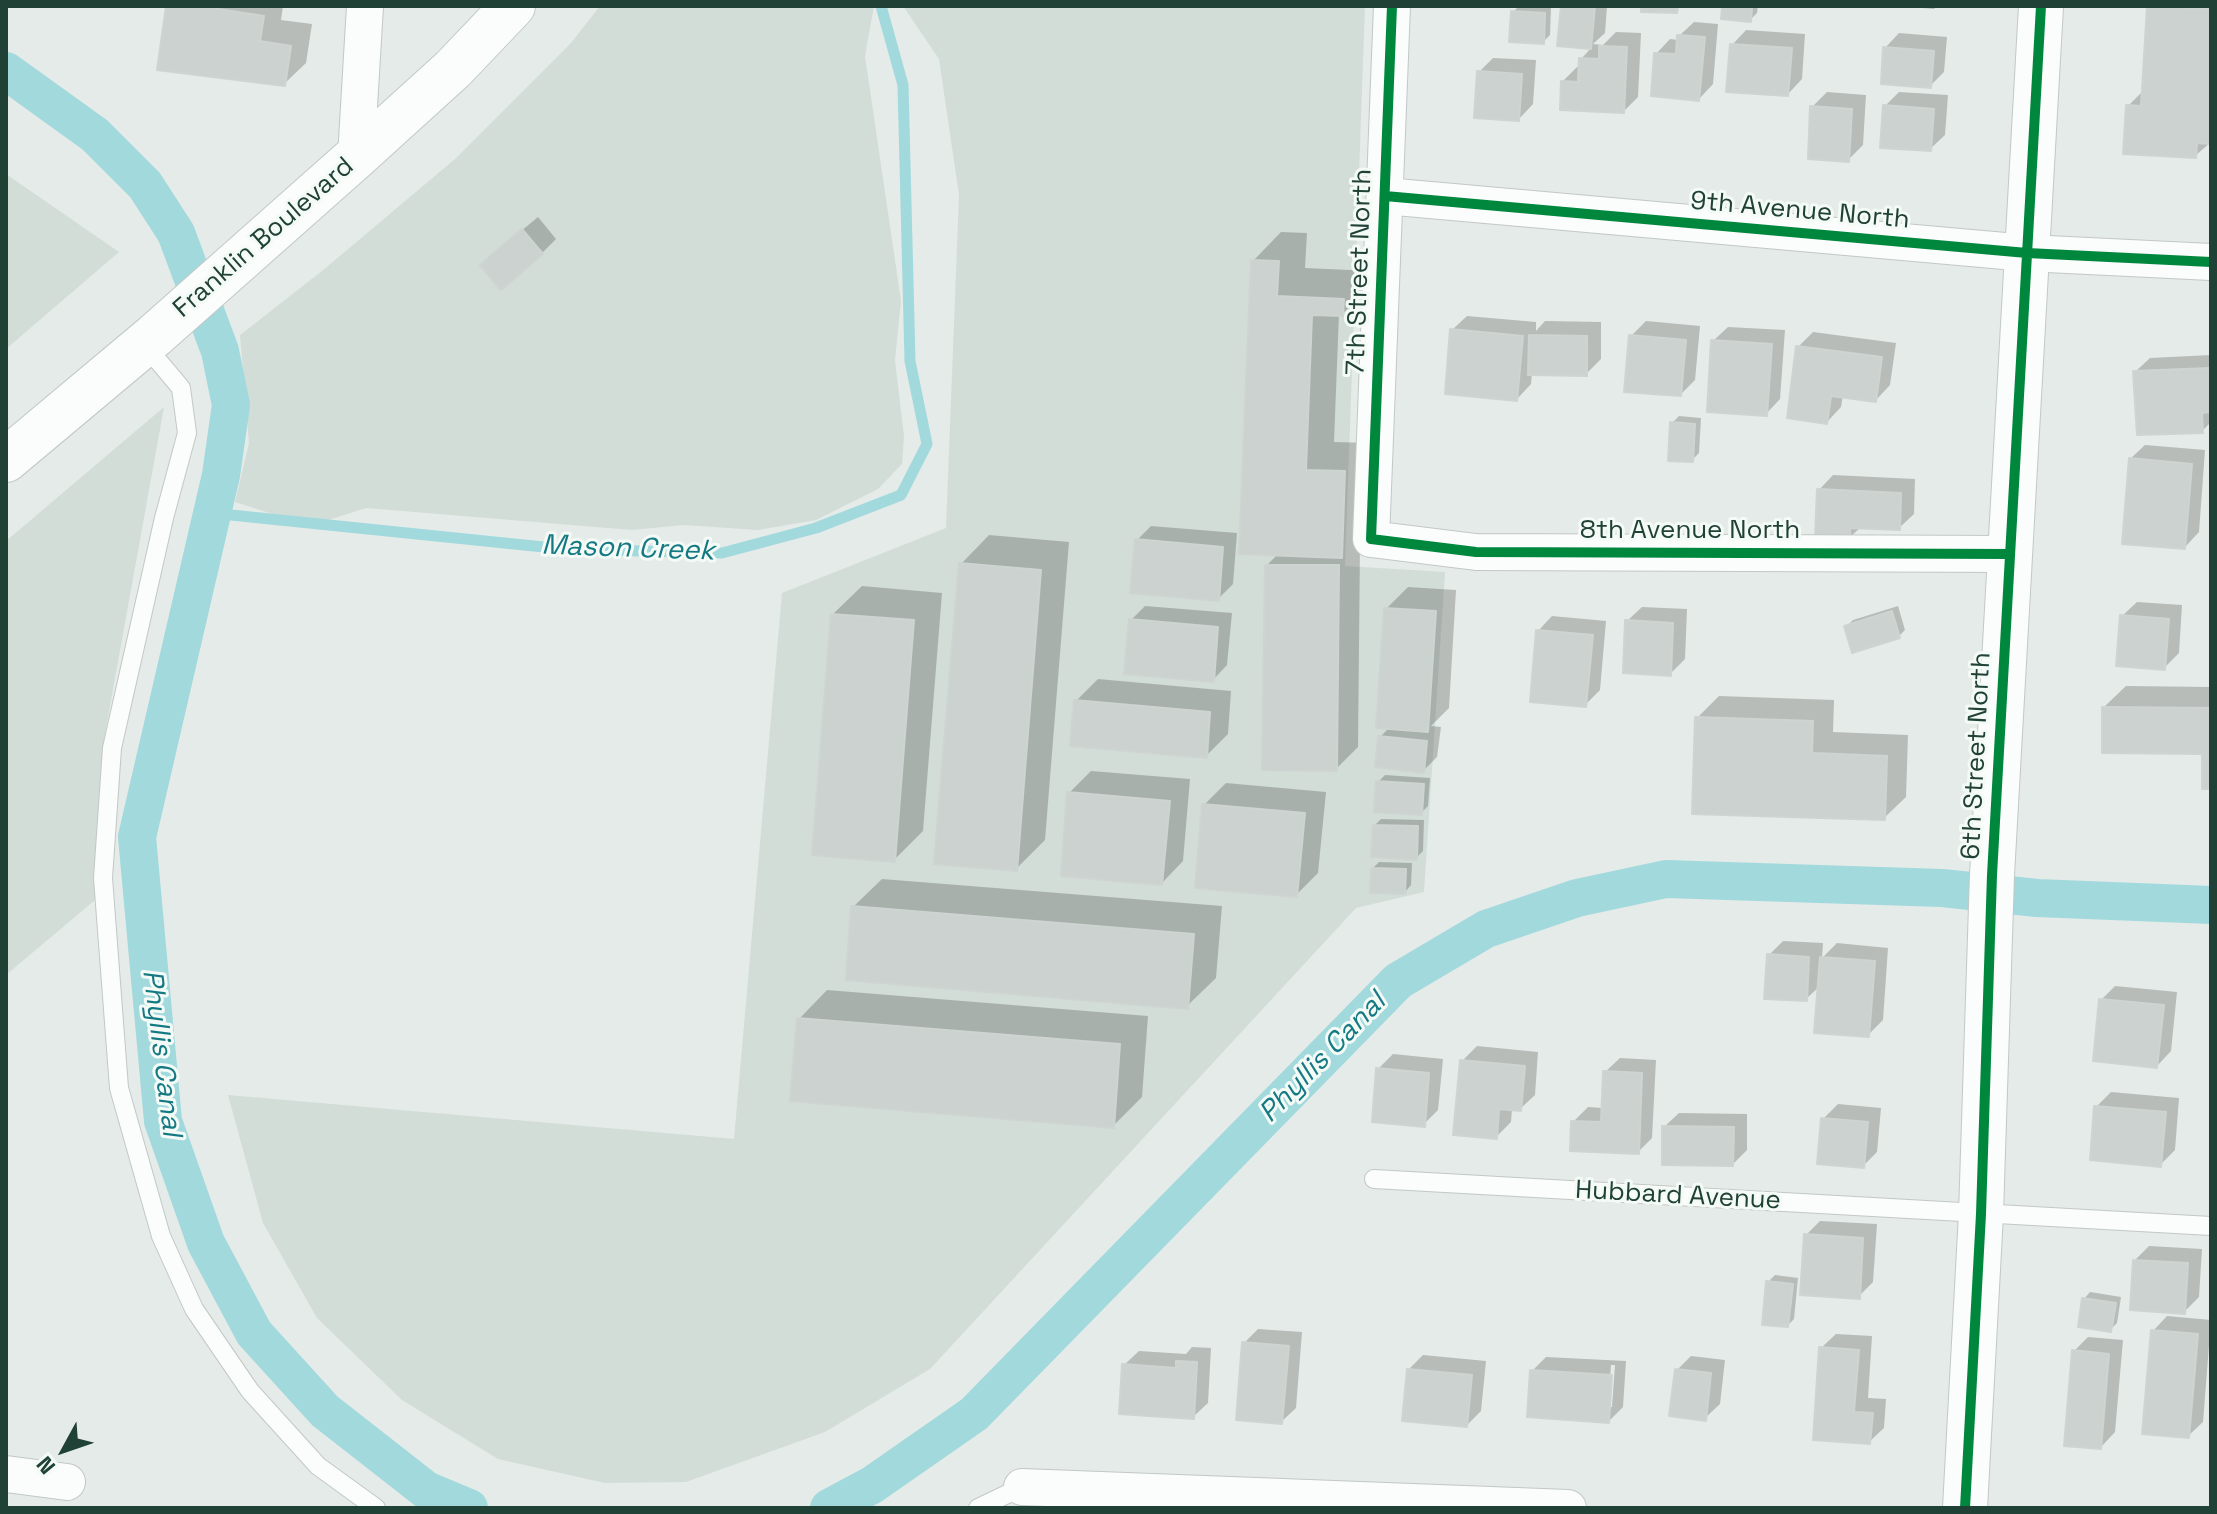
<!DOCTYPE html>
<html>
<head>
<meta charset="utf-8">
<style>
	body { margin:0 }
	#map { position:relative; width:2217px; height:1514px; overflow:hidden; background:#e5ebe8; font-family:"Space Grotesk",sans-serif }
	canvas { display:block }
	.frame { position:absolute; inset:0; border:8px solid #204136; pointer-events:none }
	.north { position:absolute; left:24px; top:1410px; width:80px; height:80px; -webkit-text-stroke:6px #f4faf6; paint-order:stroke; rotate:230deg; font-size:22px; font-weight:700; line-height:32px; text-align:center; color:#204136 }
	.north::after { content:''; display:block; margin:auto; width:28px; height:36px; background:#204136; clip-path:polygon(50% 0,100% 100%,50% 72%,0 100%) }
</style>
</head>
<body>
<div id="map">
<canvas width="2217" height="1514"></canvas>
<div class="frame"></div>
<div class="north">N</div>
</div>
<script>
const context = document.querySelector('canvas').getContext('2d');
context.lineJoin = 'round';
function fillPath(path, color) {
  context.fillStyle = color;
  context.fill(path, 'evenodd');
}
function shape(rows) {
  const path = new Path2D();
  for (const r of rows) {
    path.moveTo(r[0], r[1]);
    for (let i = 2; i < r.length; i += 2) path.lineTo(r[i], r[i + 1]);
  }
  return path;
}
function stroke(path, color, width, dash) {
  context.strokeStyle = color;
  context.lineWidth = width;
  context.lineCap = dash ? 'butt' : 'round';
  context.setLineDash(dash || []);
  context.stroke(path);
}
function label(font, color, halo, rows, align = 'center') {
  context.font = font + ' "Space Grotesk",sans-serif';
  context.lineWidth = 6;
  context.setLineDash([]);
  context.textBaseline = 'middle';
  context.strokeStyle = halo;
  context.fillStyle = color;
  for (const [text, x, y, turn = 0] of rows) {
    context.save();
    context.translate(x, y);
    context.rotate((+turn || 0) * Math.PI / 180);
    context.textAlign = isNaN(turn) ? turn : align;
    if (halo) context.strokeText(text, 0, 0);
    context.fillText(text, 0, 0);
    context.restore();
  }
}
const built = shape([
	[600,6,874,6,865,56,901,301,895,360,904,436,902,464,878,489,816,520,758,530,684,525,632,530,366,508,310,526,235,502,249,443,240,335,322,271,455,159,571,43],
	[903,6,1365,6,1345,566,1445,572,1424,892,1356,908,930,1369,825,1432,686,1482,605,1483,498,1459,402,1400,317,1318,263,1223,228,1095,734,1139,782,593,946,528,959,195,939,59],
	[6,174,119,252,6,349],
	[164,407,104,739,95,900,6,975,6,541]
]);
const shadow = shape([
	[168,6,283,6,281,20,312,24,306,63,284,84],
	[1519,6,1551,7,1550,35,1543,42,1513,12],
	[1563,6,1607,6,1605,33,1593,44,1603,45,1616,32,1641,33,1638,97,1624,111,1563,81,1577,67,1581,67,1581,59,1592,47,1559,44],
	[1724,6,1758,6,1757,13,1750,20],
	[1899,6,1937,6,1934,9],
	[2149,6,2211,6,2211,142,2195,156,2128,106,2144,90],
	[1694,22,1718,24,1713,84,1699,99,1656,54,1670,39,1679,40,1679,36],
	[1746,30,1805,34,1802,79,1788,94,1732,45],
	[1899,33,1947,37,1944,72,1930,86,1885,48],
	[1493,58,1536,60,1533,104,1519,119,1479,72],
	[1827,92,1866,95,1863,145,1848,160,1812,107],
	[1899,92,1948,95,1945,135,1930,149,1885,106],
	[538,217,556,239,542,253,497,251],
	[1281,232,1307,233,1305,268,1372,271,1371,286,1342,314,1339,314,1334,442,1373,443,1370,528,1353,544,1360,544,1358,747,1336,769,1267,565,1278,554,1253,261],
	[1467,316,1536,322,1536,331,1545,321,1601,322,1601,359,1586,374,1532,373,1531,384,1517,399,1452,330],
	[1646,321,1700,326,1695,380,1681,394,1631,336],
	[1728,327,1785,330,1780,399,1766,414,1713,341],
	[1813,332,1896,343,1890,385,1876,400,1843,395,1841,407,1827,422,1798,347],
	[2211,355,2211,422,2202,431,2135,372,2150,358],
	[1679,416,1701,418,1699,453,1692,460,1672,423],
	[2145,445,2205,450,2199,532,2185,547,2130,459],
	[1833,475,1915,479,1914,514,1899,528,1861,527,1849,538,1819,490],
	[1151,526,1237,533,1233,584,1218,599,1137,540],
	[989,535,1069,542,1045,840,1016,869,961,564],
	[862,586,942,593,923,831,894,860,833,614],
	[1408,587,1456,590,1449,708,1431,726,1441,727,1437,757,1423,771,1380,737,1390,727,1386,609],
	[2137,602,2182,605,2179,653,2164,668,2122,616],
	[1145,606,1232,613,1227,665,1213,680,1131,620],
	[1898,606,1905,630,1899,636,1846,627,1853,620],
	[1642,607,1687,609,1685,659,1670,674,1627,621],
	[1552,616,1606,621,1600,690,1585,705,1538,631],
	[1098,679,1231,691,1228,734,1206,756,1076,701],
	[2126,686,2211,687,2211,787,2204,752,2104,707],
	[1719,696,1834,700,1833,732,1908,735,1906,797,1884,818,1697,718],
	[1091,771,1190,779,1183,861,1162,883,1069,793],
	[1385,775,1430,778,1428,806,1421,813,1378,782],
	[1226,783,1326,792,1318,873,1297,894,1204,805],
	[1381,819,1424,820,1423,851,1417,857,1375,825],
	[1379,862,1412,863,1411,885,1405,892,1372,869],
	[882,879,1222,906,1216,978,1187,1006,853,907],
	[1783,941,1823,943,1822,958,1837,943,1888,948,1883,1020,1868,1035,1820,986,1806,999,1769,955],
	[2115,986,2177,992,2171,1051,2157,1066,2101,1000],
	[827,990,1148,1016,1142,1097,1113,1126,799,1019],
	[1477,1046,1538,1052,1535,1095,1520,1109,1512,1109,1511,1122,1496,1137,1462,1061],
	[1393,1054,1443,1059,1438,1110,1424,1124,1378,1069],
	[1620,1058,1656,1060,1652,1138,1638,1152,1573,1122,1588,1107,1603,1108,1605,1072],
	[2111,1092,2179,1098,2175,1150,2160,1165,2096,1107],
	[1838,1104,1881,1108,1877,1152,1863,1166,1823,1119],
	[1679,1113,1747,1114,1747,1150,1733,1164,1664,1127],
	[1820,1221,1877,1224,1873,1282,1859,1296,1806,1235],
	[2149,1246,2202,1249,2199,1297,2185,1311,2135,1260],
	[1775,1275,1798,1278,1794,1319,1788,1325,1768,1282],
	[2090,1292,2121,1297,2117,1323,2110,1330,2084,1299],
	[2167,1316,2211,1320,2203,1422,2188,1436,2153,1331],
	[1258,1329,1302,1332,1296,1408,1281,1422,1244,1343],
	[1836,1334,1872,1336,1868,1398,1886,1399,1884,1428,1869,1442,1815,1438,1821,1348],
	[2088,1337,2123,1340,2115,1432,2101,1447,2074,1351],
	[1192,1347,1211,1348,1208,1403,1193,1417,1124,1365,1139,1351,1186,1354],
	[1423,1355,1486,1361,1481,1411,1467,1425,1409,1369],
	[1691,1356,1725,1360,1720,1404,1705,1418,1677,1370],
	[1546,1357,1626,1361,1623,1407,1609,1421,1532,1371],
	[1611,1365,1615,1365,1612,1407,1608,1407]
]);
const stream = shape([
	[231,515,563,549,722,553,816,528,901,495,927,444,910,361,903,85,881,6]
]);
const canal = shape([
	[6,71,95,135,145,185,176,233,220,351,231,405,221,475,137,837,163,1121,206,1243,254,1333,325,1411,426,1490,469,1508],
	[829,1508,872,1485,974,1414,1398,981,1486,929,1577,898,1666,879,1942,888,2037,898,2211,905]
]);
const building = shape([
	[166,6,199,6,264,16,260,41,291,46,285,86,157,70,166,6],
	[1561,6,1595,6,1591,49,1557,46,1561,6],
	[1641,6,1678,6,1677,13,1641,12,1641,6],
	[1722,6,1752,6,1751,22,1721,19,1722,6],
	[2147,6,2211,9,2211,144,2197,143,2196,158,2123,154,2126,105,2141,106,2147,6],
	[1511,11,1545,13,1544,44,1509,42,1511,11],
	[1677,35,1705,37,1699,101,1651,96,1654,53,1676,54,1677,35],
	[1730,44,1792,48,1788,96,1726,92,1730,44],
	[1599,46,1627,47,1624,113,1560,110,1561,81,1578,82,1579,58,1599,59,1599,46],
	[1883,47,1934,51,1931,88,1881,84,1883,47],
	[1477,71,1522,74,1519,121,1474,118,1477,71],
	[1883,105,1934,109,1931,151,1880,148,1883,105],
	[1810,106,1852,109,1849,162,1808,159,1810,106],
	[522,229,543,254,501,290,480,265,522,229],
	[1251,260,1279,261,1277,296,1344,299,1343,316,1312,315,1306,470,1345,471,1342,558,1239,554,1251,260],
	[1450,329,1523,336,1517,401,1445,394,1450,329],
	[1529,335,1587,336,1587,376,1528,375,1529,335],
	[1629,335,1686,340,1681,396,1624,392,1629,335],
	[1711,340,1772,344,1767,416,1707,412,1711,340],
	[1796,346,1882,357,1876,402,1831,396,1827,424,1787,418,1796,346],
	[2211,368,2211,412,2202,413,2203,433,2137,435,2133,371,2211,368],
	[1670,422,1695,424,1693,462,1668,461,1670,422],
	[2129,458,2192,464,2185,549,2122,544,2129,458],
	[1817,489,1901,493,1900,530,1850,528,1850,540,1815,539,1817,489],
	[1135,539,1223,547,1219,601,1130,593,1135,539],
	[959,563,1041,570,1017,871,934,864,959,563],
	[1265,565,1339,565,1337,771,1262,770,1265,565],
	[1384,608,1436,611,1428,732,1376,728,1384,608],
	[1892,611,1900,638,1852,653,1844,626,1892,611],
	[831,614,914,620,895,862,812,855,831,614],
	[2120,615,2169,619,2165,670,2116,666,2120,615],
	[1129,619,1218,627,1214,682,1124,674,1129,619],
	[1625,620,1673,623,1671,676,1623,673,1625,620],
	[1536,630,1593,635,1586,707,1530,702,1536,630],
	[1074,700,1210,712,1207,758,1070,746,1074,700],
	[2102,707,2211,708,2211,789,2202,789,2202,754,2102,753,2102,707],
	[1695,717,1813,721,1812,753,1887,756,1885,820,1692,814,1695,717],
	[1378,736,1427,741,1424,773,1375,767,1378,736],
	[1376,781,1424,784,1422,815,1374,812,1376,781],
	[1067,792,1170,801,1162,885,1061,876,1067,792],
	[1202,804,1305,813,1297,897,1195,888,1202,804],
	[1373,825,1418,826,1417,860,1371,857,1373,825],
	[1371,868,1406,869,1405,894,1370,893,1371,868],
	[851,906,1194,934,1188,1009,846,980,851,906],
	[1767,954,1809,957,1807,1001,1764,999,1767,954],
	[1820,957,1875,961,1869,1037,1814,1033,1820,957],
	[2099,999,2164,1005,2157,1068,2093,1061,2099,999],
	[797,1018,1120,1044,1114,1128,790,1101,797,1018],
	[1460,1060,1525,1066,1521,1111,1499,1109,1497,1139,1453,1135,1460,1060],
	[1376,1068,1429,1073,1425,1127,1372,1122,1376,1068],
	[1603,1071,1642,1073,1639,1154,1570,1151,1571,1121,1601,1122,1603,1071],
	[2094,1106,2166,1112,2161,1167,2090,1160,2094,1106],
	[1821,1118,1868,1122,1864,1168,1817,1164,1821,1118],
	[1662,1126,1734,1127,1733,1166,1662,1165,1662,1126],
	[1804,1234,1863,1238,1860,1299,1800,1295,1804,1234],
	[2133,1260,2188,1263,2185,1314,2130,1310,2133,1260],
	[1766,1281,1793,1284,1788,1327,1762,1325,1766,1281],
	[2082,1298,2116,1303,2111,1332,2078,1327,2082,1298],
	[2151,1330,2198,1334,2189,1438,2142,1434,2151,1330],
	[1242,1342,1289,1346,1282,1424,1236,1420,1242,1342],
	[1819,1347,1859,1350,1854,1412,1873,1413,1870,1444,1813,1440,1819,1347],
	[2072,1350,2109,1354,2101,1449,2064,1446,2072,1350],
	[1176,1361,1197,1362,1194,1419,1119,1414,1122,1364,1176,1368,1176,1361],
	[1407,1369,1472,1375,1467,1427,1402,1421,1407,1369],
	[1675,1369,1711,1373,1706,1421,1669,1416,1675,1369],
	[1530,1370,1612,1375,1609,1423,1527,1417,1530,1370]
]);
const lane = shape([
	[144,344,181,388,187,433,164,518,112,748,103,878,119,1088,161,1236,194,1309,250,1391,318,1466,376,1508],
	[1374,1179,2211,1226],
	[978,1508,1022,1487]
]);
const street = shape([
	[1392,6,1371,539,1476,552,2010,554],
	[356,157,365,6],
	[1385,196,2027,253,2211,262],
	[6,1474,67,1482],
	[1022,1487,1568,1508]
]);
const secondary = shape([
	[6,460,154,336,356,157,453,69,513,6],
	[1965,1508,1981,1214,1992,875,2041,6]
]);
const cycleway = shape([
	[1392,6,1371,539,1476,552,2010,554],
	[1385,196,2027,253,2211,262],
	[1965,1508,1981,1214,1992,875,2041,6]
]);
const streetNames = [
	["9th Avenue North",1800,211,5],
	["Franklin Boulevard",264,238,-41],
	["7th Street North",1360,272,-88],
	["8th Avenue North",1690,531],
	["6th Street North",1977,756,-87],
	["Hubbard Avenue",1678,1196,3]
];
const waterNames = [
	["Mason Creek",628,549,2],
	["Phyllis Canal",161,1053,83],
	["Phyllis Canal",1323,1058,-46]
];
fillPath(built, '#d2ddd8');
fillPath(shadow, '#0003');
stroke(stream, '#a2d9dd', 11);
stroke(canal, '#a2d9dd', 38);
fillPath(building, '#ccd2cf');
stroke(building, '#ced4d1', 2);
stroke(lane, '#c2c8c5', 20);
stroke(street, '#c2c8c5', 38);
stroke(secondary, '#c1c9c5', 46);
stroke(lane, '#fbfcfc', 18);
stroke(street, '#fbfcfc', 36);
stroke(secondary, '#fbfcfc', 44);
stroke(cycleway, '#00873e', 10);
label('26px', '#204136', '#f4faf6', streetNames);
label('italic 28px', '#147983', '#f4faf6', waterNames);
</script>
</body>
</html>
